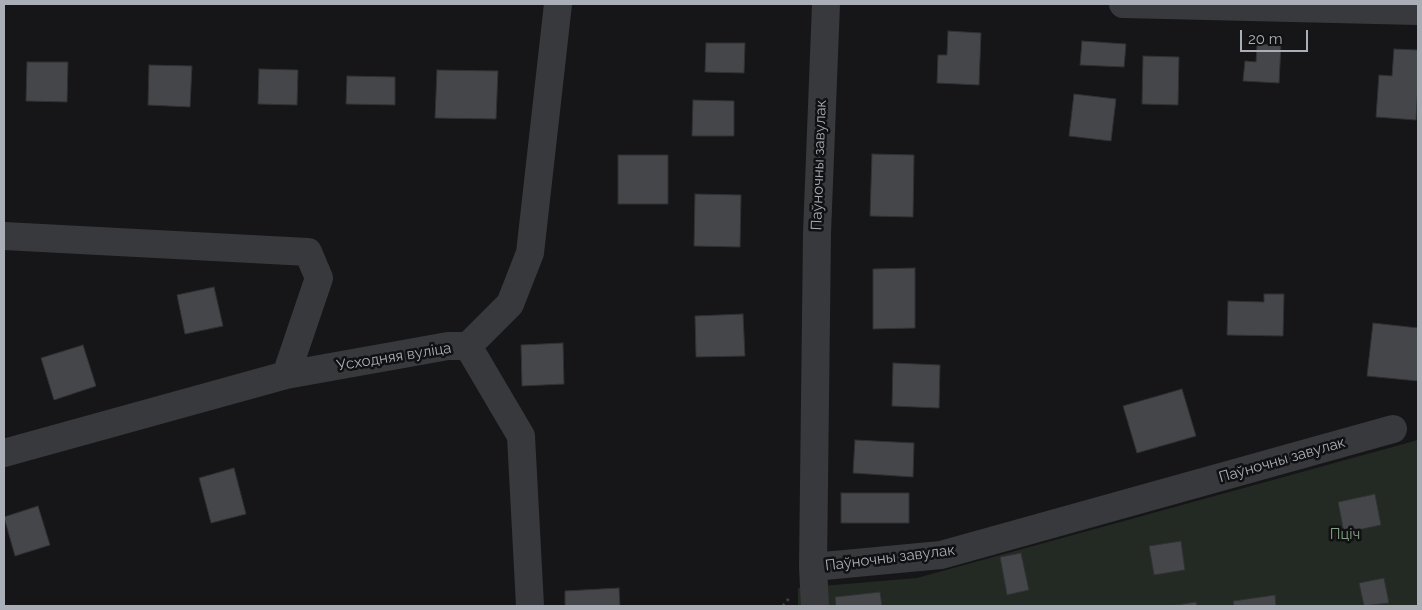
<!DOCTYPE html>
<html>
<head>
<meta charset="utf-8">
<style>
	body { margin:0 }
	#map { position:relative; width:1422px; height:610px; overflow:hidden; background:#161618; font-family:Raleway,sans-serif }
	canvas { display:block }
	.frame { position:absolute; inset:0; border:5px solid #aaaeb6; pointer-events:none }
	.scale { position:absolute; left:1240px; top:30px; width:68px; height:22px; box-sizing:border-box; border:2px solid #aaaeb6; border-top:0; padding-left:6px; font-size:15px; line-height:18px; white-space:nowrap; color:#aaaeb6; -webkit-text-stroke:4px #111113; paint-order:stroke }
</style>
</head>
<body>
<div id="map">
<canvas width="1422" height="610"></canvas>
<div class="frame"></div>
<div class="scale">20 m</div>
</div>
<script>
const context = document.querySelector('canvas').getContext('2d');
context.lineJoin = 'round';
function fillPath(path, color) {
  context.fillStyle = color;
  context.fill(path, 'evenodd');
}
function shape(rows) {
  const path = new Path2D();
  for (const r of rows) {
    path.moveTo(r[0], r[1]);
    for (let i = 2; i < r.length; i += 2) path.lineTo(r[i], r[i + 1]);
  }
  return path;
}
function stroke(path, color, width, dash) {
  context.strokeStyle = color;
  context.lineWidth = width;
  context.lineCap = dash ? 'butt' : 'round';
  context.setLineDash(dash || []);
  context.stroke(path);
}
function label(font, color, halo, rows, align = 'center') {
  context.font = font + ' Raleway,sans-serif';
  context.lineWidth = 5;
  context.setLineDash([]);
  context.textBaseline = 'middle';
  context.strokeStyle = halo;
  context.fillStyle = color;
  for (const [text, x, y, turn = 0] of rows) {
    context.save();
    context.translate(x, y);
    context.rotate((+turn || 0) * Math.PI / 180);
    context.textAlign = isNaN(turn) ? turn : align;
    if (halo) context.strokeText(text, 0, 0);
    context.fillText(text, 0, 0);
    context.restore();
  }
}
const green = shape([
	[1418,440,1418,606,798,606,798,588,917,578]
]);
const building = shape([
	[948,31,981,33,979,85,937,83,938,55,947,55,948,31],
	[1082,41,1126,44,1124,67,1080,65,1082,41],
	[706,43,745,43,744,73,705,72,706,43],
	[1257,44,1281,45,1279,83,1243,81,1245,61,1256,62,1257,44],
	[1394,49,1418,50,1418,84,1416,120,1376,117,1379,75,1392,76,1394,49],
	[1143,56,1179,57,1178,105,1142,104,1143,56],
	[27,62,68,62,67,102,26,101,27,62],
	[149,65,192,66,190,107,148,105,149,65],
	[259,69,298,70,297,105,258,104,259,69],
	[437,70,498,71,496,119,435,118,437,70],
	[347,76,395,77,395,105,346,104,347,76],
	[1074,94,1116,99,1111,141,1069,136,1074,94],
	[693,100,734,101,734,136,692,136,693,100],
	[872,154,914,155,913,217,870,216,872,154],
	[618,155,668,155,668,204,618,204,618,155],
	[695,194,741,195,740,247,694,246,695,194],
	[915,268,915,328,873,329,873,269,915,268],
	[214,287,223,326,185,334,177,295,214,287],
	[1264,294,1284,294,1283,336,1227,335,1228,301,1264,302,1264,294],
	[743,314,745,356,696,357,695,316,743,314],
	[1373,323,1418,328,1418,381,1367,376,1373,323],
	[563,343,564,384,522,386,521,345,563,343],
	[83,345,96,386,54,400,41,358,83,345],
	[893,363,940,365,939,408,892,406,893,363],
	[1182,389,1196,436,1137,453,1123,406,1182,389],
	[855,440,914,443,913,477,853,473,855,440],
	[234,468,246,514,211,523,199,478,234,468],
	[841,493,909,493,909,523,841,523,841,493],
	[1375,494,1381,525,1344,533,1338,502,1375,494],
	[38,506,50,545,15,556,4,517,38,506],
	[1181,541,1185,570,1154,575,1149,546,1181,541],
	[1021,553,1029,590,1007,595,1000,557,1021,553],
	[1384,578,1389,603,1364,606,1359,583,1384,578],
	[619,588,620,606,565,606,565,591,619,588],
	[880,592,882,606,836,606,835,597,880,592],
	[1275,595,1276,606,1234,606,1233,601,1275,595],
	[1196,602,1197,606,1170,606,1196,602]
]);
const path = shape([
	[783,606,790,597]
]);
const minor = shape([
	[1123,4,1418,11],
	[4,236,308,252,319,278,286,375],
	[468,346,510,304,530,253,558,4],
	[4,453,286,375,448,346,468,346,521,436,530,606],
	[813,567,941,555,1393,429],
	[815,606,813,567,817,233,826,4]
]);
const streetNames = [
	["Паўночны завулак",819,165,-88],
	["Усходняя вуліца",394,357,-9],
	["Паўночны завулак",1282,460,-16],
	["Паўночны завулак",890,558,-7]
];
const parkNames = [
	["Пціч",1345,534]
];
fillPath(green, '#232a23');
fillPath(building, '#45464a');
stroke(building, '#303133', 1);
stroke(path, '#3e4043', 3, [2.5, 4]);
stroke(minor, '#38393c', 28);
label('15px', '#aaaeb6', '#111113', streetNames);
label('15px', '#839f84', '#111113', parkNames);
</script>
</body>
</html>
